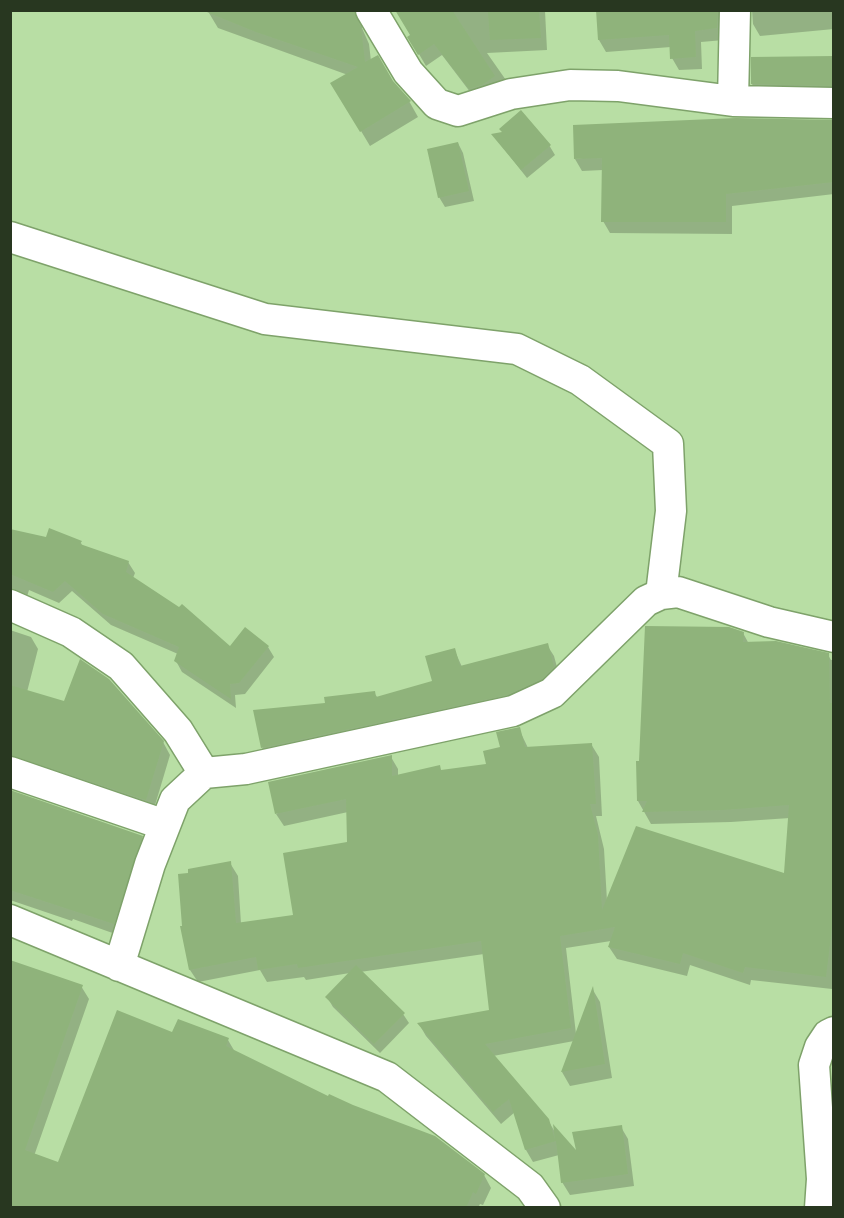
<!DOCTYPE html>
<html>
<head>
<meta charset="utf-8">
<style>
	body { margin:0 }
	#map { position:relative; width:844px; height:1218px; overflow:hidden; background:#b8dea4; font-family:Figtree,sans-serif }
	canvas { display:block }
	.frame { position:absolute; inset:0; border:12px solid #283720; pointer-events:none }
</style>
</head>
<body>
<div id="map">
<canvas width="844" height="1218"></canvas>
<div class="frame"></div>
</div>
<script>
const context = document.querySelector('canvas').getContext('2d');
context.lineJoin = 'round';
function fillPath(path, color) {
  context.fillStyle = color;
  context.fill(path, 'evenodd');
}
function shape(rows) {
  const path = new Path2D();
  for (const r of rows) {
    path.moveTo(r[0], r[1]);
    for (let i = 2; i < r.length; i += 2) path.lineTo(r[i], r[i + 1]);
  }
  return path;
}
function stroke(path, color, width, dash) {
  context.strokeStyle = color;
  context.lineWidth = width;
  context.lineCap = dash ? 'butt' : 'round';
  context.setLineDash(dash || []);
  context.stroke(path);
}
const shadow = shape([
	[203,10,356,10,363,22,362,28,369,44,371,61,409,101,418,117,370,146,333,84,348,75,218,28,209,13],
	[396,10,548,10,545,11,547,50,487,53,508,83,477,101,442,55,426,66,409,37,412,36],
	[597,10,730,10,724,40,701,42,702,69,679,70,672,58,671,47,606,52,599,40],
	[752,10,834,10,834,29,760,36,753,24],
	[834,58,834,97,759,96,752,84],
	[834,122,834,194,732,206,732,234,610,233,603,221,603,170,582,171,575,159],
	[503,133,549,145,555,155,527,178,493,135],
	[458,143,463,153,474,201,445,207,439,197],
	[10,531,46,538,81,543,83,547,128,562,135,573,133,578,230,648,268,647,274,657,245,694,235,695,236,708,182,672,176,661,178,654,111,625,72,591,59,603,29,590,26,600,10,595],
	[10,630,31,637,38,649,27,692,163,742,170,755,153,812,10,769],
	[743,633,749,644,828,655,831,660,834,660,832,989,751,980,750,985,690,965,687,976,617,959,609,947,611,941,566,948,576,1034,593,990,600,1002,612,1078,570,1086,562,1072,574,1041,493,1056,548,1120,556,1134,578,1155,621,1127,628,1139,634,1186,570,1195,562,1182,559,1155,533,1162,526,1150,515,1112,501,1124,426,1036,419,1024,491,1011,484,954,360,972,403,1014,409,1023,380,1053,333,1007,327,997,350,973,306,980,304,977,267,982,260,970,198,982,190,970,182,928,230,863,238,876,241,924,295,916,348,843,348,812,284,826,276,814,391,757,398,769,398,776,439,767,442,772,488,765,519,729,528,748,591,744,599,757,602,816,596,816,604,849,607,901,785,875,790,818,731,822,651,824,638,801,640,762],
	[547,645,554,656,560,678,548,690,269,759,262,748,327,704,374,693,378,698,434,682,454,649,462,667],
	[10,792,142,837,149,849,121,936,73,919,72,921,10,900],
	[10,962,81,986,89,999,34,1156,58,1164,173,1034,228,1040,235,1052,484,1175,491,1188,483,1205,480,1204,478,1208,10,1208]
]);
const building = shape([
	[209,10,354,10,361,27,365,62,378,55,393,81,411,101,360,132,330,83,358,67,256,32,209,13],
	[395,10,452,10,495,76,482,85,469,89,434,44,418,55,407,37,410,35],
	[539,10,541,38,490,40,488,12],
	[596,10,718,10,717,28,695,31,696,57,670,59,669,35,598,40],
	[834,56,834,86,751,84,751,57],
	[521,110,551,145,521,170,491,134,502,132,499,129],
	[736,118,834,120,834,182,726,194,726,222,601,222,602,158,574,159,573,125],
	[458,142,469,191,438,198,427,149],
	[49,528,82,541,80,544,129,561,126,572,179,607,182,604,230,646,245,627,269,646,239,683,230,684,231,699,174,661,179,647,103,614,65,581,53,592,10,574,10,529,46,537],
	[645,626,729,627,744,632,743,642,776,641,829,653,830,703,834,703,834,911,826,977,745,967,743,973,683,953,680,964,608,947,615,927,560,936,571,1028,485,1044,549,1119,555,1140,553,1124,576,1150,572,1132,622,1125,628,1174,561,1183,556,1141,525,1150,509,1099,493,1112,417,1023,489,1010,481,941,298,968,297,964,258,970,256,957,189,970,180,926,182,926,178,874,188,873,188,869,231,861,236,923,293,915,283,853,347,842,346,799,275,814,268,782,392,755,392,776,440,765,441,770,486,764,483,751,500,747,496,732,520,727,525,747,592,743,596,804,590,804,598,835,602,910,636,826,784,873,789,805,723,810,642,812,647,801,637,801,636,761,639,761],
	[548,643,554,667,542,679,507,695,261,748,253,710,325,703,324,697,375,691,376,697,432,681,425,656,455,648,460,666],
	[80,659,109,679,164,741,146,800,10,755,10,685,64,701],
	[10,790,143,836,114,924,10,890],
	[10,960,83,985,25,1150,58,1162,117,1010,172,1032,178,1019,229,1038,226,1046,328,1096,329,1094,353,1105,435,1136,485,1174,476,1194,473,1192,466,1208,10,1208],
	[356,965,405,1013,374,1044,325,997],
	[593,986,605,1064,561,1072]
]);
const minor = shape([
	[371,10,408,72,437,104,458,111,511,94,570,85,618,86,733,101,834,103],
	[733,101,735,10],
	[10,237,265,319,517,349,580,380,668,444,671,511,661,594],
	[10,605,71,632,121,666,178,731,204,773],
	[10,772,165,825],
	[10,920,387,1077,530,1187,545,1208],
	[119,966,150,864,175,800,204,773,246,769,513,711,552,693,646,601,661,594,678,592,769,622,834,637],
	[820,1208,822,1179,814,1065,820,1047,828,1035,834,1032]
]);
fillPath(shadow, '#0003');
fillPath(building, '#8fb37b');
stroke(minor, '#7ea26a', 33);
stroke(minor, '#fff', 30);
</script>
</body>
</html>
